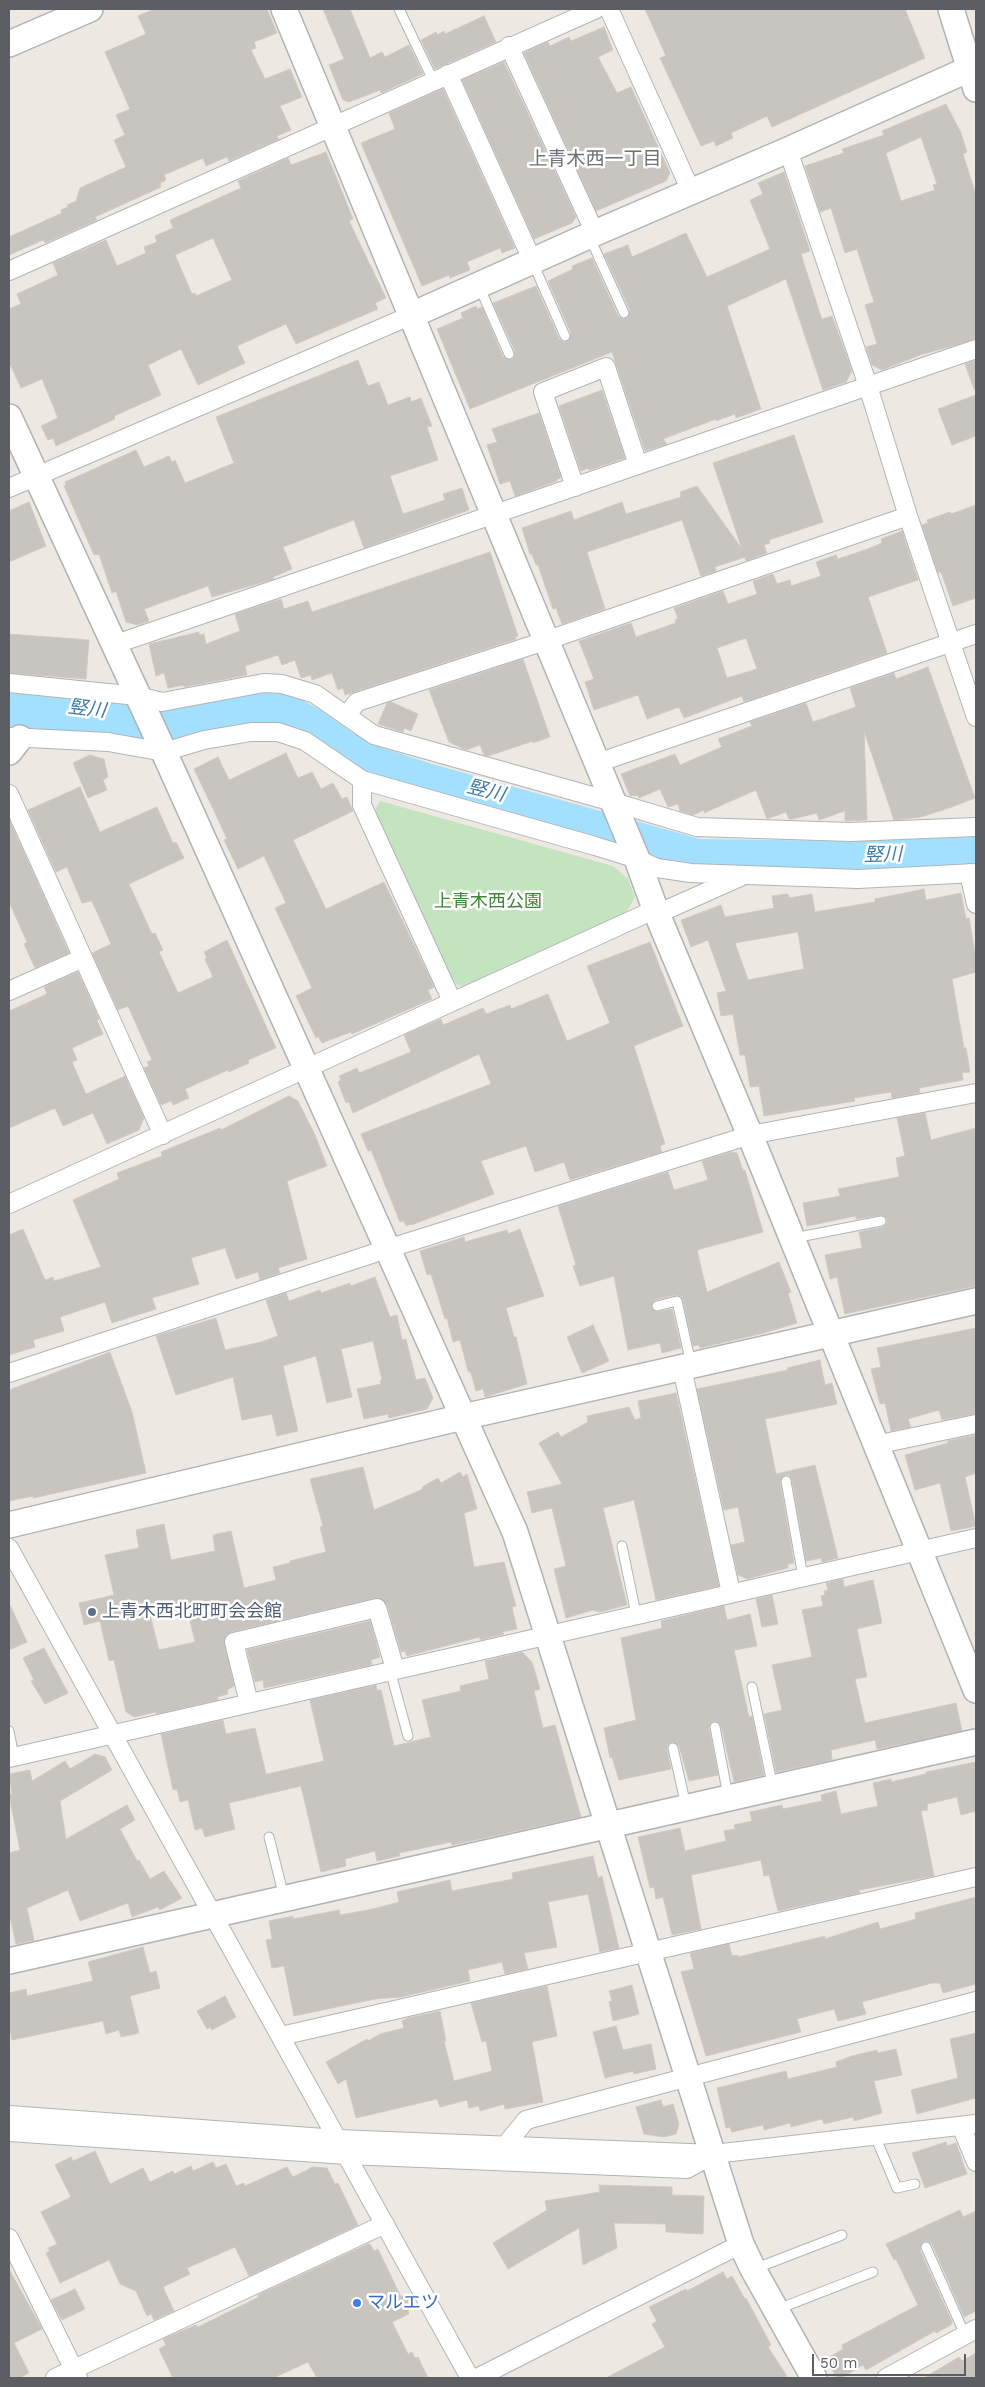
<!DOCTYPE html>
<html>
<head>
<meta charset="utf-8">
<style>
	body { margin:0 }
	#map { position:relative; width:985px; height:2387px; overflow:hidden; background:#ede9e2; font-family:"Work Sans",sans-serif }
	canvas { display:block }
	.frame { position:absolute; inset:0; border:10px solid #5b5f63; pointer-events:none }
	.scale { position:absolute; left:812px; top:2354px; width:154px; height:22px; box-sizing:border-box; border:2px solid #5b5f63; border-top:0; padding-left:6px; font-size:15px; line-height:18px; white-space:nowrap; color:#5b5f63; -webkit-text-stroke:4px #fff; paint-order:stroke }
</style>
</head>
<body>
<div id="map">
<canvas width="985" height="2387"></canvas>
<div class="frame"></div>
<div class="scale">50 m</div>
</div>
<script>
const context = document.querySelector('canvas').getContext('2d');
context.lineJoin = 'round';
function fillPath(path, color) {
  context.fillStyle = color;
  context.fill(path, 'evenodd');
}
function shape(rows) {
  const path = new Path2D();
  for (const r of rows) {
    path.moveTo(r[0], r[1]);
    for (let i = 2; i < r.length; i += 2) path.lineTo(r[i], r[i + 1]);
  }
  return path;
}
function stroke(path, color, width, dash) {
  context.strokeStyle = color;
  context.lineWidth = width;
  context.lineCap = dash ? 'butt' : 'round';
  context.setLineDash(dash || []);
  context.stroke(path);
}
function label(font, color, halo, rows, align = 'center') {
  context.font = font + ' "Work Sans","Noto Sans JP",sans-serif';
  context.lineWidth = 5;
  context.setLineDash([]);
  context.textBaseline = 'middle';
  context.strokeStyle = halo;
  context.fillStyle = color;
  for (const [text, x, y, turn = 0] of rows) {
    context.save();
    context.translate(x, y);
    context.rotate((+turn || 0) * Math.PI / 180);
    context.textAlign = isNaN(turn) ? turn : align;
    if (halo) context.strokeText(text, 0, 0);
    context.fillText(text, 0, 0);
    context.restore();
  }
}
const green = shape([
	[380,801,613,866,628,879,635,897,626,913,463,987,450,981,372,816]
]);
const water = shape([
	[256,692,290,694,319,709,353,733,380,747,432,764,700,839,844,841,976,837,976,867,864,873,693,869,356,771,300,733,174,744,9,729,9,693,121,701]
]);
const building = shape([
	[154,9,267,9,277,33,254,42,256,48,251,50,265,79,290,69,302,97,280,106,291,130,277,136,279,139,229,161,227,157,224,158,206,166,203,158,164,175,166,180,160,183,161,187,95,217,97,220,45,243,43,240,9,255,9,237,62,213,61,210,68,207,67,205,76,201,80,188,126,167,114,140,125,135,116,115,130,109,105,52,146,34,138,16,154,9],
	[323,9,350,9,370,58,382,52,385,57,409,45,423,74,381,93,380,90,349,102,343,100,329,65,344,59,323,9],
	[645,9,905,9,925,58,772,127,767,116,731,133,733,138,716,146,714,141,701,146,660,58,666,56,645,9],
	[484,16,496,42,435,69,421,40,436,32,437,35,444,31,445,34,484,16],
	[604,27,613,50,598,57,617,93,631,87,670,173,666,181,596,211,524,53,548,42,550,46,569,37,571,41,604,27],
	[504,62,576,217,572,223,534,239,462,80,504,62],
	[443,89,515,248,502,253,500,248,467,262,470,270,450,278,449,275,422,286,361,143,395,129,389,113,443,89],
	[946,104,961,133,967,152,963,154,976,195,976,339,920,355,882,370,872,365,866,347,877,344,865,305,874,302,857,249,845,253,831,208,820,212,805,166,844,153,842,149,884,135,882,131,946,104],
	[921,137,937,184,933,185,935,190,901,201,886,153,921,137],
	[326,152,353,219,349,221,386,298,375,303,378,309,296,344,286,324,237,346,245,363,198,385,181,349,148,365,161,395,114,416,115,419,56,446,53,438,48,440,41,426,58,418,42,379,21,388,9,362,9,309,21,304,17,294,58,275,53,263,106,240,117,266,146,253,144,247,157,242,155,236,173,228,170,220,241,188,238,181,288,158,291,165,326,152],
	[213,238,232,280,196,296,195,293,192,294,175,255,213,238],
	[784,172,810,251,801,254,821,317,823,319,832,316,852,371,846,382,823,390,786,279,727,306,761,409,736,418,735,414,716,421,716,419,663,439,667,444,645,451,612,352,470,409,437,329,463,318,461,313,476,306,477,309,482,307,503,357,511,360,514,357,515,351,493,303,536,286,559,339,564,342,568,341,571,333,548,281,573,269,572,266,592,258,618,316,623,319,627,318,630,310,604,254,628,245,632,257,686,233,707,277,770,249,750,200,763,194,758,183,784,172],
	[358,360,368,386,379,382,388,405,410,397,411,402,421,398,432,426,427,427,438,460,390,476,403,514,445,500,443,494,462,488,469,510,364,548,354,520,283,547,292,569,273,577,274,579,212,597,208,586,144,609,149,621,138,625,126,622,116,591,112,593,99,554,94,555,64,486,66,485,65,482,136,450,144,467,169,456,172,462,175,460,185,483,234,463,216,417,358,360],
	[976,360,976,389,974,389,965,364,976,360],
	[602,390,625,458,589,470,588,468,581,471,559,406,602,390],
	[976,395,976,436,952,445,938,409,976,395],
	[539,413,561,478,557,479,557,481,515,496,510,481,500,484,487,445,497,442,492,429,539,413],
	[794,435,823,522,769,540,770,543,764,545,767,553,746,561,745,557,715,567,716,571,701,576,682,520,587,552,605,609,562,624,556,608,553,609,538,565,536,565,532,554,530,554,522,528,571,511,574,520,622,502,626,514,681,497,680,492,697,486,742,549,713,463,794,435],
	[29,502,46,546,9,562,9,511,29,502],
	[976,505,976,598,953,606,941,572,938,573,922,525,928,523,927,520,950,512,951,514,976,505],
	[902,531,918,580,868,597,887,653,744,702,742,696,684,718,679,707,647,719,638,695,594,710,585,682,594,679,579,641,631,623,636,637,676,623,675,620,678,618,674,608,723,591,728,604,757,594,753,581,773,574,777,584,790,580,791,586,821,576,816,562,836,555,838,559,868,549,882,543,881,539,902,531],
	[746,638,757,669,727,678,717,648,746,638],
	[490,552,518,636,515,637,516,639,345,695,343,688,338,690,332,673,312,680,311,675,301,678,295,660,282,665,278,655,245,666,247,675,184,687,184,685,168,688,164,673,156,676,149,644,199,632,199,635,204,634,206,644,240,631,235,614,281,599,284,609,308,601,312,612,490,552],
	[9,634,89,640,86,679,9,673,9,634],
	[523,659,550,737,533,743,533,741,488,756,484,755,480,745,466,750,449,742,429,690,523,659],
	[928,667,975,798,949,808,921,817,894,820,864,731,867,820,845,821,845,811,819,820,817,813,793,819,789,819,786,812,767,819,756,790,704,813,704,810,693,815,680,811,678,804,668,807,660,789,639,798,638,795,630,796,621,774,675,754,680,765,722,747,718,739,752,726,750,722,806,703,813,722,856,707,850,688,894,673,896,679,928,667],
	[391,702,418,714,411,731,404,728,403,732,378,724,387,703,391,702],
	[286,753,298,778,312,772,321,789,333,783,342,799,347,797,353,811,293,840,326,909,384,882,434,987,428,990,432,999,352,1034,351,1032,322,1043,318,1036,316,1038,296,996,312,988,275,908,286,903,264,856,238,869,224,840,227,839,217,817,194,769,218,757,229,780,286,753],
	[90,755,104,759,108,777,103,780,107,790,88,798,73,763,90,755],
	[80,787,100,832,157,807,173,843,176,842,184,858,129,884,152,934,155,933,163,950,159,952,178,993,213,977,205,959,207,958,204,952,227,940,276,1048,248,1060,249,1063,229,1072,228,1070,185,1089,189,1098,173,1105,171,1101,161,1105,144,1068,149,1066,147,1062,152,1060,128,1006,118,1010,92,953,111,944,92,901,82,903,67,867,56,872,28,810,80,787],
	[9,819,69,953,35,968,24,944,27,942,9,902,9,819],
	[924,889,926,900,961,893,966,919,969,918,976,959,976,972,952,979,964,1048,966,1048,970,1072,962,1073,963,1080,919,1088,920,1093,892,1098,891,1092,854,1098,855,1101,764,1116,759,1086,750,1087,745,1055,740,1055,733,1014,721,1016,717,993,726,991,708,940,691,947,681,920,721,905,725,917,774,908,772,896,788,894,789,898,812,894,815,912,875,902,875,899,924,889],
	[798,932,804,969,748,980,735,943,798,932],
	[650,942,683,1026,634,1046,665,1144,660,1146,662,1152,570,1180,564,1162,535,1172,526,1146,481,1161,494,1194,411,1225,411,1224,406,1226,404,1221,400,1222,371,1150,368,1151,361,1134,491,1084,479,1054,353,1113,349,1102,346,1103,338,1082,341,1080,339,1076,357,1068,359,1073,411,1052,404,1035,441,1019,443,1025,483,1008,486,1014,510,1005,511,1009,548,994,567,1041,610,1023,587,966,650,942],
	[78,972,99,1019,97,1020,103,1034,72,1048,77,1060,72,1062,86,1094,125,1076,144,1118,139,1130,107,1144,93,1113,63,1126,55,1108,9,1128,9,1011,45,995,47,993,44,987,78,972],
	[289,1096,298,1101,315,1135,327,1166,287,1181,307,1259,278,1268,280,1273,260,1280,258,1272,236,1279,225,1248,191,1258,199,1284,152,1298,156,1309,112,1323,105,1302,60,1317,64,1331,33,1340,35,1347,9,1355,9,1235,23,1229,45,1280,53,1277,54,1281,101,1267,73,1200,119,1179,117,1173,162,1156,161,1152,220,1128,221,1130,289,1096],
	[925,1113,931,1140,976,1128,976,1286,845,1314,837,1277,830,1279,825,1255,862,1248,859,1232,883,1227,887,1223,887,1219,883,1215,856,1219,856,1216,807,1226,803,1203,840,1196,838,1189,899,1177,896,1158,905,1156,897,1118,925,1113],
	[731,1152,737,1153,743,1171,745,1170,763,1232,697,1250,707,1292,779,1262,791,1292,788,1293,797,1323,760,1334,700,1348,699,1345,693,1346,683,1300,681,1296,675,1295,655,1300,651,1307,656,1312,672,1309,681,1348,662,1353,660,1343,628,1350,614,1276,580,1286,573,1266,576,1265,558,1206,668,1172,674,1190,708,1180,702,1161,731,1152],
	[520,1229,544,1296,506,1308,514,1337,516,1337,527,1384,485,1397,483,1389,476,1391,471,1373,468,1371,460,1340,453,1342,447,1318,445,1319,431,1274,427,1275,420,1251,464,1237,465,1242,507,1230,508,1234,520,1229],
	[375,1277,390,1317,397,1315,402,1340,406,1339,416,1380,425,1378,433,1398,427,1409,389,1418,388,1414,364,1419,357,1389,381,1384,380,1381,382,1380,373,1341,341,1349,352,1397,327,1403,316,1356,283,1366,298,1431,277,1436,272,1414,242,1420,233,1377,176,1395,156,1336,216,1318,225,1350,261,1342,278,1336,266,1300,286,1293,289,1301,320,1290,321,1293,350,1283,351,1286,375,1277],
	[593,1325,609,1361,582,1373,567,1337,593,1325],
	[976,1328,976,1414,942,1420,939,1410,908,1419,911,1427,891,1431,885,1403,880,1404,871,1369,881,1367,877,1348,976,1328],
	[110,1352,132,1412,146,1473,33,1498,33,1496,9,1501,9,1390,110,1352],
	[820,1360,825,1385,832,1383,837,1404,765,1419,776,1474,815,1465,838,1558,822,1562,821,1558,806,1561,792,1480,789,1475,784,1475,780,1482,794,1563,788,1564,788,1568,747,1579,738,1575,731,1545,745,1542,738,1507,724,1510,697,1389,788,1370,787,1368,820,1360],
	[676,1393,719,1586,656,1600,634,1500,603,1508,627,1605,600,1612,593,1610,566,1618,554,1569,566,1566,552,1508,532,1513,527,1492,562,1484,539,1443,558,1432,561,1437,588,1422,587,1416,629,1407,635,1420,641,1418,638,1401,676,1393],
	[976,1435,976,1473,965,1477,976,1526,951,1531,940,1483,915,1490,905,1455,948,1443,947,1441,976,1435],
	[363,1467,374,1510,423,1489,422,1487,438,1478,441,1483,460,1472,463,1477,467,1474,477,1509,464,1513,474,1567,504,1562,516,1606,512,1607,517,1629,502,1632,504,1634,480,1640,480,1637,407,1656,405,1651,401,1652,387,1605,380,1598,375,1598,231,1632,224,1640,234,1686,227,1690,228,1694,217,1697,218,1700,156,1714,156,1712,134,1717,126,1712,114,1660,109,1661,100,1621,84,1625,79,1603,114,1595,105,1555,139,1548,136,1530,164,1524,171,1560,215,1551,213,1535,231,1531,244,1588,276,1580,273,1567,290,1563,290,1561,326,1552,320,1527,323,1526,310,1479,363,1467],
	[186,1603,195,1642,159,1650,149,1611,186,1603],
	[843,1579,844,1587,873,1580,882,1623,857,1629,867,1677,855,1679,865,1723,956,1703,962,1731,877,1749,875,1740,831,1750,832,1760,776,1772,764,1714,782,1710,772,1665,812,1657,802,1610,823,1606,821,1596,825,1595,824,1591,828,1590,826,1583,843,1579],
	[772,1595,778,1624,762,1627,756,1599,772,1595],
	[9,1603,27,1642,9,1650,9,1603],
	[724,1606,727,1620,750,1614,757,1646,734,1650,749,1717,752,1716,764,1775,734,1782,721,1726,714,1721,711,1723,709,1728,718,1775,689,1781,679,1746,672,1742,668,1744,667,1749,671,1769,619,1780,612,1757,610,1758,604,1728,636,1720,621,1638,662,1628,661,1621,724,1606],
	[370,1621,380,1657,371,1660,372,1665,264,1688,263,1680,255,1682,247,1650,370,1621],
	[44,1648,68,1693,45,1704,31,1681,34,1680,23,1658,44,1648],
	[522,1652,532,1662,540,1689,534,1691,543,1728,555,1725,581,1817,452,1845,451,1842,399,1853,400,1856,377,1861,375,1851,345,1859,346,1866,321,1872,301,1786,229,1803,235,1829,205,1837,202,1828,195,1830,188,1800,180,1802,177,1789,173,1790,161,1734,223,1720,226,1734,255,1728,266,1774,272,1773,324,1761,310,1700,376,1685,377,1690,381,1690,394,1746,431,1737,422,1700,461,1691,460,1686,489,1679,485,1661,522,1652],
	[95,1754,105,1757,112,1770,60,1801,66,1839,127,1805,135,1820,120,1829,137,1861,139,1860,150,1879,164,1871,182,1898,160,1910,158,1907,132,1917,128,1903,80,1921,68,1890,27,1908,34,1940,16,1944,9,1912,9,1853,20,1850,9,1795,12,1794,9,1774,30,1770,32,1781,65,1761,70,1769,95,1754],
	[976,1762,976,1811,961,1815,957,1797,927,1804,928,1810,921,1811,934,1876,859,1890,860,1893,778,1911,769,1875,764,1876,761,1860,691,1875,701,1929,672,1935,663,1897,656,1899,654,1887,650,1888,638,1837,680,1828,685,1851,726,1841,724,1831,735,1829,734,1825,752,1821,750,1812,782,1805,783,1809,822,1801,821,1795,836,1791,841,1814,878,1806,873,1783,891,1779,891,1782,926,1774,926,1772,976,1762],
	[593,1856,598,1878,602,1876,619,1948,600,1952,588,1894,548,1902,557,1947,524,1953,528,1969,505,1974,502,1962,468,1970,470,1981,401,1997,375,1999,294,2016,284,1966,272,1968,266,1940,272,1939,269,1921,293,1916,293,1919,339,1910,340,1915,373,1909,399,1902,397,1892,419,1887,450,1880,452,1891,513,1879,512,1873,593,1856],
	[976,1897,976,1984,943,1993,940,1983,932,1983,862,2002,866,2014,838,2021,834,2009,797,2019,801,2032,706,2056,681,1972,694,1969,690,1953,729,1944,732,1956,738,1955,738,1957,825,1936,825,1939,878,1922,880,1929,916,1919,915,1913,976,1897],
	[143,1947,150,1973,156,1971,160,1988,130,1996,139,2033,121,2037,119,2030,106,2034,103,2021,12,2040,9,2025,9,1993,26,1989,27,1996,93,1981,88,1962,143,1947],
	[632,1985,639,2014,613,2021,609,2002,612,2001,609,1991,632,1985],
	[547,1986,557,2036,532,2042,543,2102,505,2109,504,2104,480,2111,479,2106,469,2108,467,2100,440,2107,437,2099,356,2118,346,2079,338,2084,326,2062,367,2039,368,2041,380,2034,404,2028,402,2021,408,2018,440,2011,446,2041,444,2041,454,2081,492,2071,486,2041,482,2042,471,2003,547,1986],
	[225,1996,236,2017,212,2030,210,2027,207,2029,197,2011,225,1996],
	[616,2026,623,2050,651,2044,656,2069,634,2074,633,2071,605,2078,593,2032,616,2026],
	[976,2033,976,2098,917,2114,911,2090,958,2078,950,2039,976,2033],
	[896,2049,902,2075,874,2081,882,2113,854,2121,853,2117,824,2124,822,2119,791,2127,790,2123,764,2130,763,2125,732,2132,730,2127,726,2128,717,2088,786,2071,788,2079,837,2067,836,2062,852,2056,877,2050,878,2053,896,2049],
	[661,2100,663,2107,673,2104,679,2124,676,2134,664,2137,644,2134,636,2107,661,2100],
	[946,2142,947,2146,956,2143,967,2174,925,2188,912,2153,946,2142],
	[95,2151,110,2184,143,2168,150,2182,173,2171,174,2174,191,2166,193,2171,213,2162,216,2168,226,2164,236,2186,244,2183,245,2186,287,2167,293,2177,313,2167,327,2168,335,2184,338,2183,358,2225,249,2276,235,2247,187,2268,190,2274,163,2287,174,2311,154,2320,151,2314,147,2316,136,2291,120,2284,109,2260,60,2283,46,2253,50,2251,48,2248,57,2244,41,2212,71,2197,55,2165,71,2157,73,2161,95,2151],
	[599,2185,672,2187,672,2195,704,2196,703,2234,666,2232,666,2224,614,2223,617,2248,583,2265,579,2228,508,2269,493,2243,547,2210,545,2201,600,2192,599,2185],
	[960,2210,963,2217,976,2211,976,2311,964,2317,932,2244,927,2241,923,2242,920,2250,952,2322,951,2325,936,2333,935,2331,866,2370,863,2365,841,2378,837,2378,826,2359,843,2349,842,2345,918,2305,896,2259,894,2260,886,2244,960,2210],
	[368,2244,370,2244,374,2251,378,2249,401,2297,405,2294,412,2309,408,2311,409,2314,392,2322,408,2354,412,2352,415,2358,418,2357,428,2378,317,2378,308,2362,273,2378,173,2378,159,2349,166,2345,163,2339,196,2325,198,2327,259,2297,258,2295,368,2244],
	[9,2269,42,2329,14,2343,29,2373,19,2378,9,2378,9,2269],
	[723,2272,727,2279,732,2276,745,2299,746,2298,771,2345,768,2347,788,2378,606,2378,665,2347,652,2324,657,2321,649,2307,686,2289,687,2291,723,2272],
	[75,2289,85,2309,62,2320,51,2300,75,2289],
	[976,2353,976,2378,924,2378,959,2357,962,2361,976,2353]
]);
const lane = shape([
	[399,9,433,80],
	[590,238,624,313],
	[533,263,565,336],
	[479,286,509,354],
	[794,1238,881,1221],
	[657,1306,677,1301,691,1364],
	[786,1481,803,1577],
	[622,1546,636,1614],
	[390,1670,408,1736],
	[752,1687,773,1788],
	[715,1727,728,1796],
	[9,1731,14,1757],
	[673,1748,686,1806],
	[269,1837,284,1897],
	[875,2136,897,2188,915,2184],
	[926,2247,965,2335],
	[754,2269,842,2235],
	[778,2309,873,2272]
]);
const street = shape([
	[609,9,691,191],
	[509,46,595,233],
	[448,74,533,262],
	[788,150,868,386,908,516,976,717],
	[9,271,596,9],
	[575,487,543,392,606,367,638,465],
	[9,488,412,315],
	[113,645,976,349],
	[9,683,138,696,162,702,264,683,282,684,315,694,374,735,613,802,697,827,850,832,976,827],
	[347,715,357,702,545,641,908,516],
	[9,737,108,742,164,752,204,740,251,732,278,732,305,741,362,780,595,846,637,859,657,868,691,873,858,879,976,873],
	[597,763,976,634],
	[362,780,362,805,452,1001],
	[9,794,163,1135],
	[969,873,976,904],
	[657,914,740,877],
	[9,991,83,958],
	[9,1204,656,909],
	[682,1368,731,1593],
	[9,1373,387,1249,750,1135,976,1093],
	[875,1445,976,1424],
	[9,1548,470,2378],
	[249,1703,234,1642,377,1608,395,1669],
	[9,1758,976,1538],
	[281,2036,976,1877],
	[9,2115,338,2139,714,2154,976,2124],
	[961,2126,976,2162],
	[9,2132,347,2155,687,2169,714,2154],
	[500,2152,526,2120,976,2001],
	[9,2238,78,2378],
	[55,2378,385,2224],
	[477,2378,741,2244],
	[886,2378,976,2329]
]);
const secondary = shape([
	[284,9,637,859,657,914,750,1135,976,1690],
	[951,9,976,89],
	[9,44,90,9],
	[412,315,595,233,788,150,976,66],
	[9,417,164,752,515,1532,741,2244,753,2269,814,2378],
	[9,752,20,738],
	[9,1525,463,1417,976,1301],
	[9,1961,976,1742]
]);
const markers = [
	[92,1612,5,"#5c6f8a"],
	[357,2303,5,"#3f7fe0"]
];
const parkNames = [
	["上青木西公園",488,902]
];
const serviceNames = [
	["上青木西北町町会会館",102,1612]
];
const shopNames = [
	["マルエツ",367,2303]
];
const neighbourhoodNames = [
	["上青木西一丁目",595,159]
];
const waterNames = [
	["竪川",87,709,7],
	["竪川",486,791,14],
	["竪川",883,855,-1]
];
fillPath(green, '#c3e4bf');
fillPath(water, '#a3e0fd');
fillPath(building, '#c8c4bf');
stroke(building, '#d2cac1', 1);
stroke(lane, '#b0b4b7', 11);
stroke(street, '#b0b4b7', 20);
stroke(secondary, '#afb3b7', 28);
stroke(lane, '#fff', 9);
stroke(street, '#fff', 18);
stroke(secondary, '#fff', 25);
for (const [x, y, r, color] of markers) {
  const dot = new Path2D();
  dot.arc(x, y, r, 0, 2 * Math.PI);
  context.fillStyle = color;
  context.fill(dot);
  stroke(dot, '#fff', 2);
}
label('18px', '#3d8537', '#fff', parkNames);
label('18px', '#4e5e75', '#fff', serviceNames, 'left');
label('18px', '#366cbe', '#fff', shopNames, 'left');
label('19px', '#6c7175', '#fff', neighbourhoodNames);
label('italic 19px', '#3e7ca5', '#fff', waterNames);
</script>
</body>
</html>
